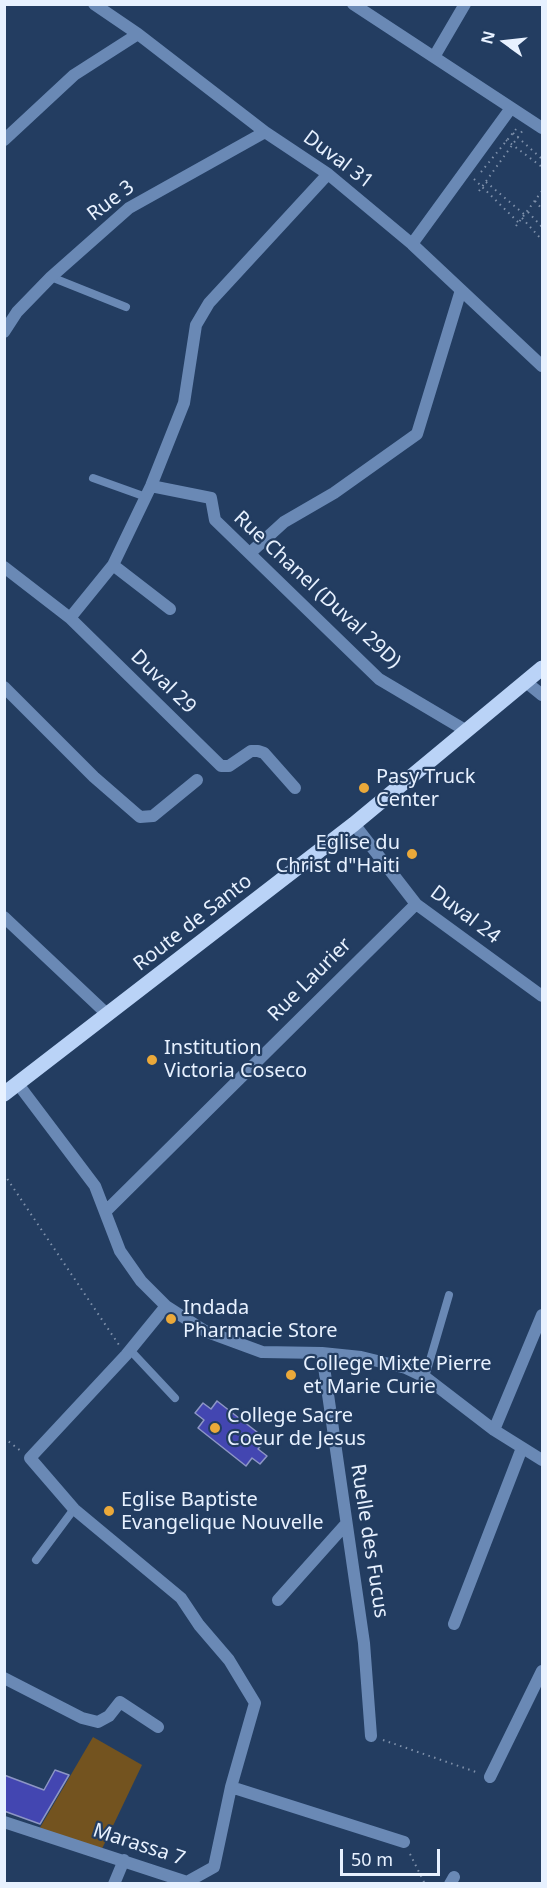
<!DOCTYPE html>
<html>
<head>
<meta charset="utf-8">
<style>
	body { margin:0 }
	#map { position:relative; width:547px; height:1888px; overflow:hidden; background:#233d61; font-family:"Noto Sans",sans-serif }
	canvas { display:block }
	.frame { position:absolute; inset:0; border:6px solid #e7f1ff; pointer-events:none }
	.north { position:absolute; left:475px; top:12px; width:60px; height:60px; -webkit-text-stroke:4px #233d61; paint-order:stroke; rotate:285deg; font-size:16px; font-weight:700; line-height:24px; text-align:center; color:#e7f1ff }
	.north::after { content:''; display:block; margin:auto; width:21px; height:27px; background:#e7f1ff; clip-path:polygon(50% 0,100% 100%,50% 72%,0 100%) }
	.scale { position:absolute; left:340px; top:1849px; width:100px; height:27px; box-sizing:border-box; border:3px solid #e7f1ff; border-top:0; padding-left:8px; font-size:18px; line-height:21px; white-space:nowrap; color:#e7f1ff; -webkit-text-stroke:4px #233d61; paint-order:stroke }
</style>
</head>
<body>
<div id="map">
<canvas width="547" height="1888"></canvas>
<div class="frame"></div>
<div class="north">N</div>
<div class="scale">50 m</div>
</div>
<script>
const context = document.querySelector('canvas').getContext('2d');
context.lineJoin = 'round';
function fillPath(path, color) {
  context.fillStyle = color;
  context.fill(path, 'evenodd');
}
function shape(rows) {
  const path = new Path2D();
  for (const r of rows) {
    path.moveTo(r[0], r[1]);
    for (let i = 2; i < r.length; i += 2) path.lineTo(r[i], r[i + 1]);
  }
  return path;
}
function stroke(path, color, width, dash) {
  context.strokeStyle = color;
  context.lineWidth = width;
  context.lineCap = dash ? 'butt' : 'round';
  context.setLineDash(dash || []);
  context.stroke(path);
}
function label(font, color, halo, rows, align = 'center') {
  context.font = font + ' "Noto Sans",sans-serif';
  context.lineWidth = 4.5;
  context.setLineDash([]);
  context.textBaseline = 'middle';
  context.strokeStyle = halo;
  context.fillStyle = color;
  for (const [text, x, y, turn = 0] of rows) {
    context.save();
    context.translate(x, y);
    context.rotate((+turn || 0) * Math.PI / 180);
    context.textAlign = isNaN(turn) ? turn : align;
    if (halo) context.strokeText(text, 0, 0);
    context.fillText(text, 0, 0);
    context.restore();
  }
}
const green = shape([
	[93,1737,142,1765,100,1853,38,1831]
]);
const building = shape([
	[217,1401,266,1439,258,1449,267,1456,260,1464,252,1458,246,1466,198,1428,204,1420,195,1413,203,1403,211,1409,217,1401],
	[55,1770,69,1775,40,1824,4,1811,4,1775,44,1790,55,1770]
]);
const path = shape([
	[513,133,542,159],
	[506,140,542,167],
	[481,172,517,128],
	[474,179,519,223],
	[486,182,525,215],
	[479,191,523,130],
	[535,201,542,209],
	[528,212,542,227],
	[522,218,542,240],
	[516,226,542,191],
	[4,1174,119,1345],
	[4,1438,21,1451],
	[383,1740,479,1773],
	[410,1854,425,1884]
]);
const service = shape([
	[51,277,126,307],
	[93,478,146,497],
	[130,1350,175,1398],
	[425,1377,449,1295],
	[36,1560,74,1509]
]);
const minor = shape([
	[94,4,138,34,265,132,328,174,412,244,542,366],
	[353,4,542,128],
	[434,57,465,4],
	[4,140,74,75,138,34],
	[412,244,511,108],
	[4,332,17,312,51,277,129,208,265,132],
	[151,486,211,498,215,520,379,679,465,730],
	[250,553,284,522,334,493,417,434,461,290],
	[113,565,170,609],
	[4,567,70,618,221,766,229,766,251,751,258,751,264,753,295,788],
	[70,618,113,565,151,486,184,403,196,325,209,303,328,174],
	[526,682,542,695],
	[4,687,94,777,140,817,153,816,197,780],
	[354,824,416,904,542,996],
	[4,917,108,1015],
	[18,1084,95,1186,120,1251,141,1281,166,1306,205,1331,262,1352,322,1353,361,1357,406,1368,425,1377,494,1430,542,1460],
	[105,1212,416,904],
	[166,1306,126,1355,30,1458,74,1509,181,1598,199,1625,229,1660,255,1703,231,1787],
	[322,1353,364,1643,371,1736],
	[494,1430,542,1315],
	[278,1600,346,1524],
	[454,1624,522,1448],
	[4,1678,82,1718,98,1722,109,1716,120,1702,158,1727],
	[490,1777,542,1671],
	[4,1822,187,1882,214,1867,231,1787,404,1842],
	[114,1884,124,1860],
	[450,1884,454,1877]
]);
const primary = shape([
	[4,1094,354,824,542,668]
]);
const markers = [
	[364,788,6,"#eba93a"],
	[412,854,6,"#eba93a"],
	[152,1060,6,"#eba93a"],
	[171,1319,6,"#eba93a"],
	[291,1375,6,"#eba93a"],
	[215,1428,6,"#eba93a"],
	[109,1511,6,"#eba93a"]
];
const streetNames = [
	["Duval 31",338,160,37],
	["Rue 3",111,201,-37],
	["Rue Chanel (Duval 29D)",317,590,43],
	["Duval 29",163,682,44],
	["Duval 24",465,915,37],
	["Route de Santo",193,923,-38],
	["Rue Laurier",310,980,-45],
	["Ruelle des Fucus",369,1541,81],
	["Marassa 7",139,1845,18]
];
const poiNames = [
	["Pasy Truck",376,777],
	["Center",376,800],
	["Eglise du",400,843,"right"],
	["Christ d\"Haiti",400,866,"right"],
	["Institution",164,1048],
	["Victoria Coseco",164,1071],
	["Indada",183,1308],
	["Pharmacie Store",183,1331],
	["College Mixte Pierre",303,1364],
	["et Marie Curie",303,1387],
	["College Sacre",227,1416],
	["Coeur de Jesus",227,1439],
	["Eglise Baptiste",121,1500],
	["Evangelique Nouvelle",121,1523]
];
fillPath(green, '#73531f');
fillPath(building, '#4346b1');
stroke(building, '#8d96c5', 1.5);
stroke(path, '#7f91ab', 2, [1.5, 4.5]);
stroke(service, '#6a89b5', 8);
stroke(minor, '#6a89b5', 12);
stroke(primary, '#bad3f7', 15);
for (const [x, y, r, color] of markers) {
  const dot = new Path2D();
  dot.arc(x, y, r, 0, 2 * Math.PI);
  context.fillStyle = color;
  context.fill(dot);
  stroke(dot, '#233d61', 2);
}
label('20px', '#e7f1ff', '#233d61', streetNames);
label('20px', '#e7f1ff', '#233d61', poiNames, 'left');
</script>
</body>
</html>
